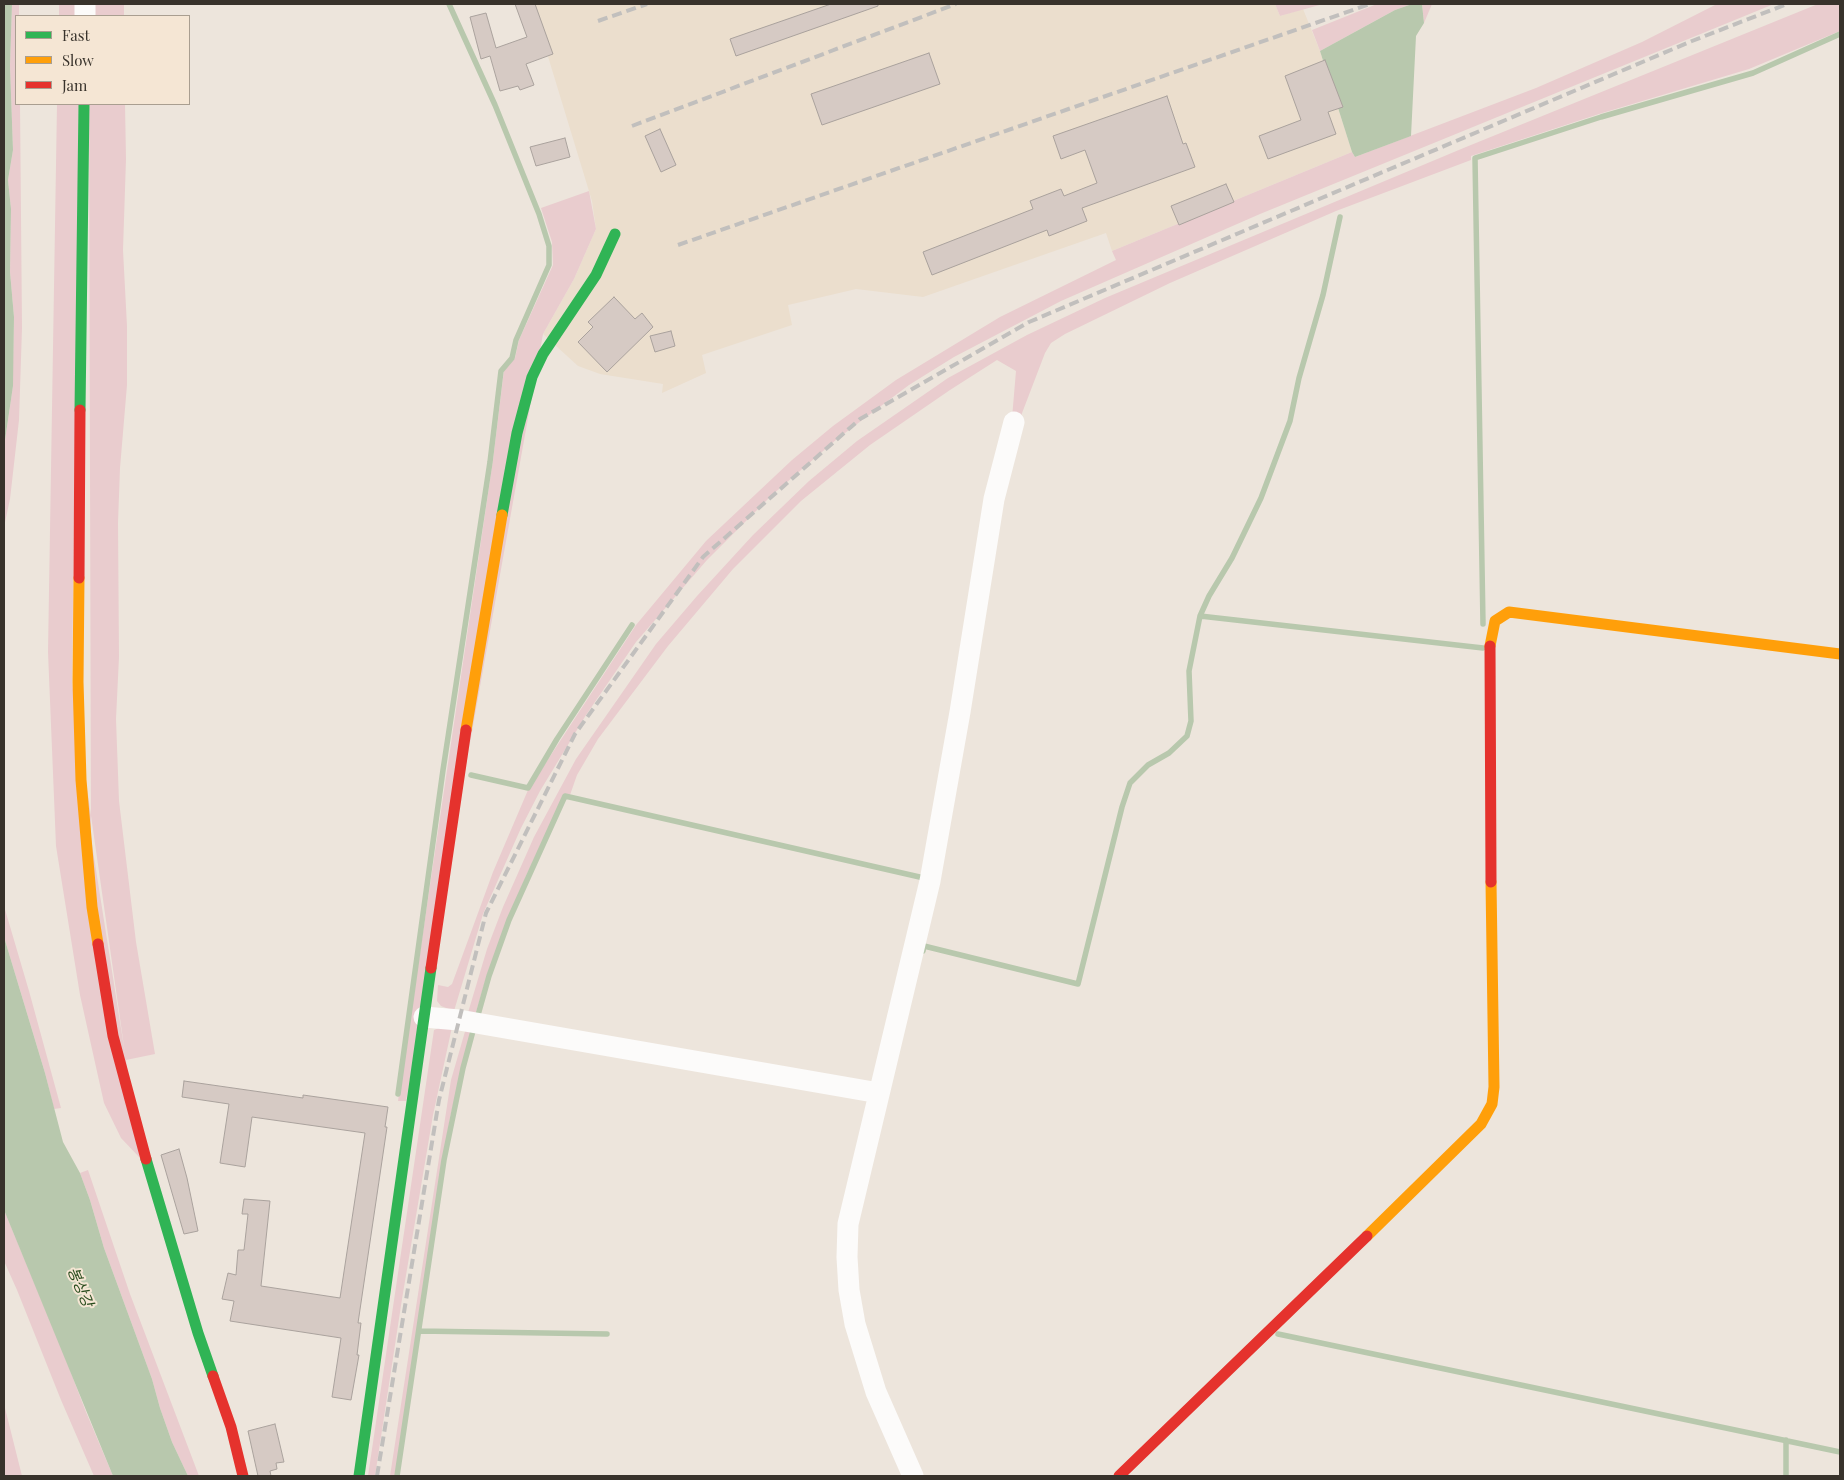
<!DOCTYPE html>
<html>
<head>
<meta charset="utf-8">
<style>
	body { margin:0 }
	#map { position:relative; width:1844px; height:1480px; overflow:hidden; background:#ede5dc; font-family:"Playfair Display",serif }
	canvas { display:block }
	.frame { position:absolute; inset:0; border:5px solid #38322b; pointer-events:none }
	.legend { position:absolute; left:15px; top:15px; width:175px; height:90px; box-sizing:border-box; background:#f5e6d4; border:1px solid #a99e90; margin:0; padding:6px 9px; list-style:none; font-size:15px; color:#38322b }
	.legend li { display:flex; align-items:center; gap:10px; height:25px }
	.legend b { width:25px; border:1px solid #a99e90 }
</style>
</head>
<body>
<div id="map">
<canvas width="1844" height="1480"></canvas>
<div class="frame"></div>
<ul class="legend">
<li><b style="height:6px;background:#30b455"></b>Fast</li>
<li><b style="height:6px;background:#ff9f0a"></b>Slow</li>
<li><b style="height:6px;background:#e5322d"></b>Jam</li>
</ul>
</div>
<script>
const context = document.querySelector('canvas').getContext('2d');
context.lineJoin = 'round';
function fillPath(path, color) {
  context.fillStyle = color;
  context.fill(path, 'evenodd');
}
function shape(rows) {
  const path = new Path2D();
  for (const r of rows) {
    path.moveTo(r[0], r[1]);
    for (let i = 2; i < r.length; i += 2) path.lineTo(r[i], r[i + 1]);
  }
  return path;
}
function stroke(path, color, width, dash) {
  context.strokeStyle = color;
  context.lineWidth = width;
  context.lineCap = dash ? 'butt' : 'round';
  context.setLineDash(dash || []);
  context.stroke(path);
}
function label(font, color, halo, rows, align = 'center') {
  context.font = font + ' "Playfair Display","Noto Sans KR",serif';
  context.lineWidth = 4;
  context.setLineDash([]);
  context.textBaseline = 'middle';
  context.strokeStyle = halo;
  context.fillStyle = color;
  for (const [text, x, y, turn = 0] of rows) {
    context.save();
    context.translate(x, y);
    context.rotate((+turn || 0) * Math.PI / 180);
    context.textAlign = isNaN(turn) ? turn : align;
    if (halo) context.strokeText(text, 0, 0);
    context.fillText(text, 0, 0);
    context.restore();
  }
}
const built = shape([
	[532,4,1275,4,1280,16,1303,9,1320,51,1352,152,1112,251,1106,233,923,297,856,289,788,305,792,325,702,355,706,373,662,393,663,384,600,374,578,366,543,334,574,279,596,229,592,201]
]);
const green = shape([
	[12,4,19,4,19,16,16,16,16,104,20,104,22,328,19,420,10,499,4,527,4,447,13,386,13,363,14,317,10,272,11,209,8,180,13,150,10,66],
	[59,4,79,4,79,16,59,16],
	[90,4,124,4,124,16,90,16],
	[1275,4,1323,4,1280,16],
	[1377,4,1412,4,1395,10,1320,51,1312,30],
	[1422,4,1432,4,1424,23],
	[1717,4,1774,4,1260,214,1061,301,954,357,909,385,837,439,772,495,707,560,636,642,586,715,540,791,521,828,483,914,454,1011,441,1006,437,1001,438,985,448,987,452,984,493,872,528,790,636,625,706,541,792,460,833,426,896,380,1000,317,1116,260,1112,251,1352,152,1355,157,1536,88,1642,42],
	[1818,4,1840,4,1840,31,1749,69,1599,114,1471,156,1471,160,1336,211,1170,283,1065,334,1051,343,1045,353,1019,421,1012,418,1016,371,997,360,950,390,870,445,801,501,733,569,668,646,598,739,577,775,570,795,565,794,526,876,487,975,474,1019,467,1016,487,949,503,907,534,837,576,759,656,644,697,596,753,535,809,481,857,441,948,378,1027,335,1105,298,1466,147],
	[57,104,79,104,72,683,140,1158,121,1138,104,1103,80,995,56,846,48,652],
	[89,104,125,104,126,159,123,250,127,326,127,385,120,468,118,523,119,657,116,719,119,801,136,942,155,1054,126,1060,91,838],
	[589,191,596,229,574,279,543,334,406,1101,398,1101,493,460,504,370,515,358,519,340,553,265,552,242,541,208],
	[4,906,29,991,61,1108,54,1109,45,1073,4,937],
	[441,1027,452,1027,433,1115,402,1299,375,1476,368,1476,434,1030],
	[466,1028,471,1030,450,1118,443,1160,396,1476,390,1476,451,1080],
	[88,1170,130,1294,199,1476,188,1476,172,1442,160,1408,152,1379,104,1248,90,1200,80,1173],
	[4,1210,61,1347,86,1412,113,1476,94,1476,61,1400,17,1290,4,1261],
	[4,1404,22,1476,4,1476]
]);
const water = shape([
	[4,4,12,4,10,66,13,150,8,180,11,209,10,272,14,317,13,386,4,447],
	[1412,4,1422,4,1424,23,1416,36,1411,136,1355,157,1352,152,1320,51,1395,10],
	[4,937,45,1073,63,1142,80,1173,90,1200,104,1248,152,1379,160,1408,172,1442,188,1476,113,1476,4,1210]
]);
const stream = shape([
	[1200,616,1483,648],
	[1483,624,1475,158,1601,117,1753,73,1840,34],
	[471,775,528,788,557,739,632,625],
	[923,951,924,946,1078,984,1122,807,1130,783,1148,765,1169,753,1187,736,1191,721,1189,671,1200,616,1209,596,1232,558,1261,498,1290,421,1299,378,1323,295,1340,217],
	[478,1015,489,976,509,920,565,796,924,878],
	[398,1094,443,770,490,462,501,371,512,358,516,340,549,265,549,246,539,214,495,105,449,4],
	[419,1331,607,1334],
	[1278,1334,1840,1452],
	[1786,1440,1786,1476],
	[397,1476,444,1160,463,1068,473,1031]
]);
const building = shape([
	[515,4,535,4,553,54,526,64,534,85,520,90,518,86,500,91,490,56,481,59,470,17,486,13,496,48,527,37,515,4],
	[831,4,878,4,878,6,736,56,730,39,831,4],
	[929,53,940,84,822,125,811,94,929,53],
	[1325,60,1343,107,1328,112,1336,134,1268,159,1259,136,1301,120,1285,76,1325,60],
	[1167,96,1183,144,1186,143,1195,167,1082,208,1087,221,1049,236,1047,230,932,275,923,252,1033,209,1030,201,1061,189,1064,196,1097,183,1085,150,1061,159,1053,136,1167,96],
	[660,129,676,165,661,172,645,136,660,129],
	[565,138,570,157,536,166,530,147,565,138],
	[1226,184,1234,202,1179,225,1171,206,1226,184],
	[614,297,635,319,642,313,653,327,607,372,578,342,593,327,588,322,614,297],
	[671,331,675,346,655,352,650,336,671,331],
	[184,1081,303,1098,303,1095,388,1107,385,1127,387,1127,358,1323,361,1323,357,1355,359,1355,351,1400,332,1397,341,1338,230,1321,234,1301,222,1299,228,1273,236,1275,238,1250,244,1250,248,1214,242,1214,244,1199,270,1201,261,1286,340,1298,365,1133,252,1117,245,1167,220,1163,229,1104,182,1097,184,1081],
	[179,1149,187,1178,198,1231,184,1234,161,1155,179,1149],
	[275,1424,284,1462,276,1463,277,1469,270,1471,271,1476,258,1476,248,1431,275,1424]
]);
const street = shape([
	[85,16,85,4],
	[424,1017,459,1020,879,1093],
	[913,1476,876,1392,855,1324,849,1290,847,1257,848,1224,930,881,960,712,994,499,1014,422]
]);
const fast = shape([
	[80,410,84,104],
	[502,515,517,433,532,377,543,354,596,275,615,234],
	[146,1159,198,1333,213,1376],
	[359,1476,431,968]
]);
const slow = shape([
	[79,578,78,682,81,780,92,907,98,944],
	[1490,646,1495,621,1509,612,1840,654],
	[466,730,502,515],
	[1367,1236,1481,1124,1492,1104,1494,1087,1491,882]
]);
const jam = shape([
	[79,578,80,410],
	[1490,646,1491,882],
	[98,944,113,1036,146,1159],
	[431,968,466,730],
	[213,1376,231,1427,243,1476],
	[1119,1476,1367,1236]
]);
const rail = shape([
	[598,21,647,4],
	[632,126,956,4],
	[678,245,1370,4],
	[377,1476,439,1100,486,913,575,734,703,557,860,419,1029,322,1692,41,1787,4]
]);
const waterNames = [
	["봉상강",80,1287,67]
];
fillPath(built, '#ebdecd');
fillPath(green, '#e9ccce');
fillPath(water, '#b8c8ad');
stroke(stream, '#b8c8ad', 5.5);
fillPath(building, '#d6cac4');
stroke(building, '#aaa29d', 1);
stroke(street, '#fcfbfa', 21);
stroke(fast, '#30b455', 11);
stroke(slow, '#ff9f0a', 11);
stroke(jam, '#e5322d', 11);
stroke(rail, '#c1bfbd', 4, [10, 5]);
label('italic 15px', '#294c1d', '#f5e6d4', waterNames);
</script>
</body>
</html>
